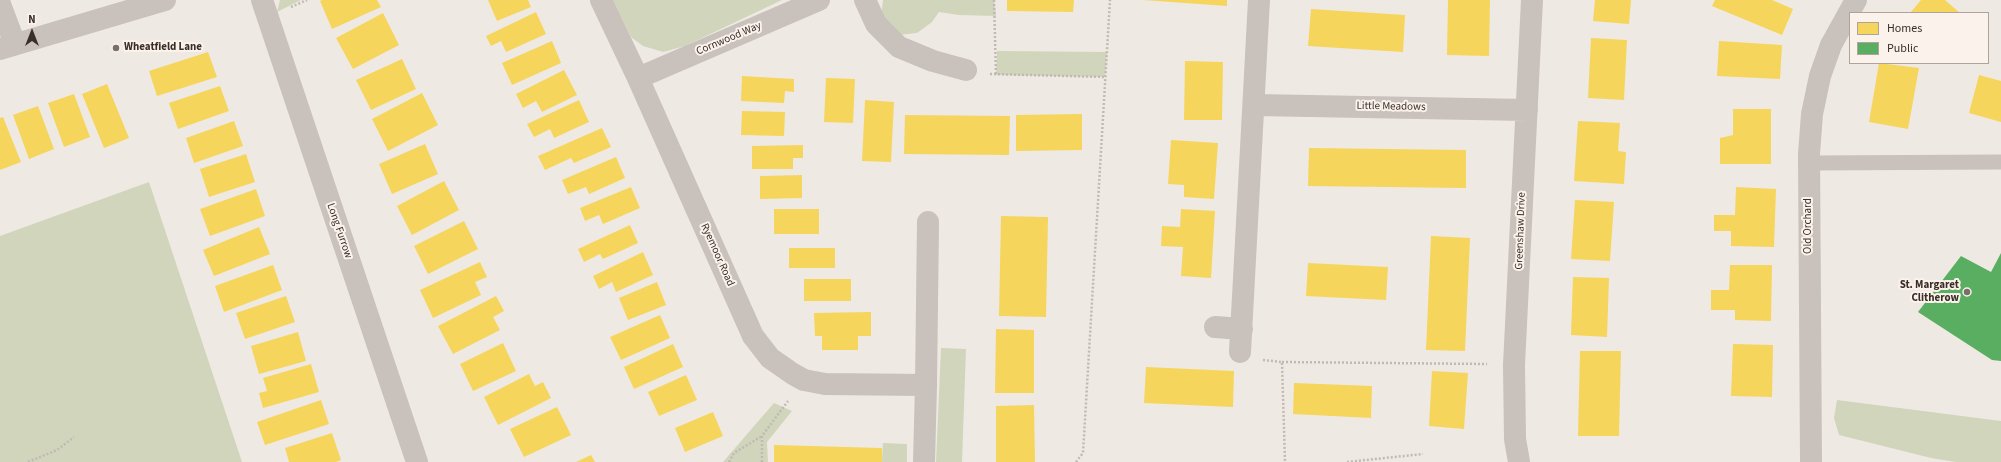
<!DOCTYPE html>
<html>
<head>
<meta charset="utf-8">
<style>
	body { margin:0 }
	#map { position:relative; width:2001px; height:462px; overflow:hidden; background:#efe9e3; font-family:"Source Sans 3",sans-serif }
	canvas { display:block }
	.legend { position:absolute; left:1849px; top:12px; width:140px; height:52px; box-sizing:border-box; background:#fbf3eb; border:1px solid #aea49d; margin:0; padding:5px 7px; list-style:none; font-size:12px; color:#3a2e29 }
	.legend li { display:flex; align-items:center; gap:8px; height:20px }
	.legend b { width:20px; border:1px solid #aea49d }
	.north { position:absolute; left:12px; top:12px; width:40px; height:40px; -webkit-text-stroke:3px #fbf3eb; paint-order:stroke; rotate:0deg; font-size:11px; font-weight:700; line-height:16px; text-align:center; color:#3a2e29 }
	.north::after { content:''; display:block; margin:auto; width:14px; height:18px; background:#3a2e29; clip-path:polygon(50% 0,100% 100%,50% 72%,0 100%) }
</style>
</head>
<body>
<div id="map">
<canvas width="2001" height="462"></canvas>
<ul class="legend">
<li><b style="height:11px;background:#f6d55c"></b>Homes</li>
<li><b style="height:11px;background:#5aae61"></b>Public</li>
</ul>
<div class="north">N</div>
</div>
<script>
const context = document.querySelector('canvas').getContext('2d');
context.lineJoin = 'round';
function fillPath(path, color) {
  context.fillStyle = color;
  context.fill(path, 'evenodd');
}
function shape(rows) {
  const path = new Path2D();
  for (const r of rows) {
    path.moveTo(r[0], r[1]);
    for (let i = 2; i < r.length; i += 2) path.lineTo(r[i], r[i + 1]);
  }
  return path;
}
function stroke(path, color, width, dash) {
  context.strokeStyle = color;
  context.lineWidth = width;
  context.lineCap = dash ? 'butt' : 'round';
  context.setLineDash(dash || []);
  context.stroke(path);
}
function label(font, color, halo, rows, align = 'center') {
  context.font = font + ' "Source Sans 3",sans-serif';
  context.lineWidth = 4;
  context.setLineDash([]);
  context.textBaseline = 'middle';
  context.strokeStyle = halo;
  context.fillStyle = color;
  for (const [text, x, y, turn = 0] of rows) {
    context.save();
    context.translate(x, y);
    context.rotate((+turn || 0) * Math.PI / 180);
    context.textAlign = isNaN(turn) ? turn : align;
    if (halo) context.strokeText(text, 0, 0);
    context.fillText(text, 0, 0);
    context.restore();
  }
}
const green = shape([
	[280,0,301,0,277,12],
	[613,0,782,0,685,46,663,52,643,46,631,37],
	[883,0,994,0,996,16,959,15,939,12,932,22,917,33,898,35,881,18],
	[997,51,1107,52,1105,77,996,75],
	[149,182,242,462,0,462,0,236],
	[941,348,966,349,962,462,936,462],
	[1837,400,2001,421,2001,462,1956,462,1931,458,1839,435,1834,418],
	[774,403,792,411,767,442,768,462,723,462],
	[883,443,907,444,907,462,882,462]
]);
const homes = shape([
	[322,0,377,0,381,7,332,29,320,1],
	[488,0,528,0,531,7,497,21],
	[1007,0,1074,0,1073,12,1007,11],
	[1143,0,1227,0,1227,6],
	[1448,0,1490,0,1489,56,1447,55],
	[1595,0,1631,0,1629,24,1593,21],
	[1715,0,1772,0,1793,9,1782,35,1712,6],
	[1921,0,1945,0,1960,13,1910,13],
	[1311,9,1405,15,1403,52,1308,46],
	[536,12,546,34,506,52,501,41,491,46,486,36],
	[383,13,399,45,353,69,336,38],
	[1591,38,1627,40,1624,100,1588,98],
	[552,41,561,63,512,85,502,63],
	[1719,41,1782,45,1780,79,1717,76],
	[208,52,217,77,157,96,149,71],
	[402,59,416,89,371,110,356,80],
	[1185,61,1223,62,1222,120,1184,120],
	[1879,63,1919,68,1908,129,1869,122],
	[564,70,577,95,542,112,536,101,523,108,516,94],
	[1979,75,2001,81,2001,122,1969,113],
	[742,76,794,79,794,92,785,91,784,103,741,101],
	[826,78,855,79,853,123,824,122],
	[107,84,129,138,104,148,82,94],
	[220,86,229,111,178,129,169,103],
	[422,93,438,125,388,151,372,119],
	[74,94,90,137,64,147,48,103],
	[579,100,589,122,554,138,550,129,534,137,527,124],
	[865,100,894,102,891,162,862,161],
	[38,106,54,149,29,159,13,115],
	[1733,109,1771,109,1771,164,1720,164,1720,138,1733,135],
	[742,111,785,112,784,136,741,135],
	[1082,114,1082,150,1016,151,1016,115],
	[905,115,1010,116,1009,155,904,154],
	[3,117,21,162,0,170,0,118],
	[234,121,243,146,194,163,186,138],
	[1578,121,1620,123,1618,151,1626,152,1624,184,1574,181],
	[602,128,611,147,574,163,571,158,545,170,538,156],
	[1171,140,1218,143,1214,199,1184,197,1184,185,1168,184],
	[425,144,438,174,392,194,379,164],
	[803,145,803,158,793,158,793,169,752,169,752,146],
	[1309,148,1466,150,1466,188,1308,186],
	[246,154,255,182,209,197,200,169],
	[616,157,625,178,589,194,586,187,568,194,562,180],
	[802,175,802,198,760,199,760,176],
	[444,181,459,210,412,235,397,206],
	[631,187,640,208,603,224,599,215,585,221,580,208],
	[1736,187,1776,189,1774,247,1731,246,1731,231,1714,231,1714,215,1735,215],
	[256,189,265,216,210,236,200,209],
	[1575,200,1614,202,1610,261,1571,259],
	[774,209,819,209,819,234,774,234],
	[1181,209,1215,211,1211,278,1181,276,1183,247,1161,246,1162,226,1180,227],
	[1001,216,1048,217,1046,317,999,316],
	[464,221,478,249,428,274,414,246],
	[630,225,638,243,603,259,600,254,584,262,578,249],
	[259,227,270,254,214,276,203,250],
	[1431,236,1470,238,1465,351,1426,350],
	[789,248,835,248,835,268,789,268],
	[643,252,653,275,616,292,612,282,599,289,593,276],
	[480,262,487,277,475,282,481,295,433,318,420,290],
	[1308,263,1388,267,1386,300,1306,296],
	[273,265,282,290,224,312,215,286],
	[1730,265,1772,265,1771,321,1735,320,1735,310,1711,310,1711,290,1729,290],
	[1573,277,1609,278,1607,337,1571,335],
	[804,279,851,279,851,301,804,301],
	[657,282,666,305,628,320,619,298],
	[286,296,295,322,245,339,236,313],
	[496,296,504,311,493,317,500,330,453,354,438,326],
	[871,312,871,336,858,336,858,350,822,350,822,336,815,336,814,313],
	[660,315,670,338,621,360,610,337],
	[996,329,1034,330,1034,393,995,393],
	[298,332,306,361,259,374,251,346],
	[503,343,516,371,473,391,460,364],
	[673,344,683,367,634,389,624,367],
	[1733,344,1773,345,1772,397,1731,396],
	[1580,351,1621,351,1619,436,1578,436],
	[311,364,319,392,263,408,259,393,267,391,263,378],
	[1146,367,1234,371,1233,407,1144,403],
	[1432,371,1468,373,1464,429,1429,426],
	[529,374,535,386,543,382,551,398,498,425,484,397],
	[686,375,697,400,659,416,648,392],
	[1294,383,1372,386,1371,418,1293,414],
	[321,400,329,424,265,445,257,422],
	[1034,405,1035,462,996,462,996,406],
	[557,407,571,435,524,457,510,429],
	[713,412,723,436,685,452,675,428],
	[332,433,341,460,336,462,289,462,285,448],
	[774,445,882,448,882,462,774,462],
	[591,455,595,462,576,462]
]);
const public = shape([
	[2001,253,2001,361,1992,360,1918,312,1961,256,1991,272]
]);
const path = shape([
	[994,0,996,75],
	[291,7,307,0],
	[990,74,1105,77],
	[1263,360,1282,362,1285,462],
	[1282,362,1487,364],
	[28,462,57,450,74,437],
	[729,462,734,453,762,436],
	[762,462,762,436,788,401],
	[1076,462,1083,453,1110,0],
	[1347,462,1423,454]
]);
const lane = shape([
	[1809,163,2001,162]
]);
const street = shape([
	[262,0,417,462],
	[601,0,638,78,753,336,770,358,793,374,804,380,825,384,926,385,928,222],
	[865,0,876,24,899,47,933,61,966,70],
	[0,4,15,44],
	[0,49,165,0],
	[638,78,819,0],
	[1255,105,1527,110],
	[1215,327,1242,329],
	[1240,352,1259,0],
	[924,462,926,385],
	[1519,462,1515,439,1514,365,1532,0],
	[1811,462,1809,154,1812,114,1820,76,1831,45,1856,0]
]);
const markers = [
	[116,48,4,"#796f6a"],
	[1967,292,4,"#796f6a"]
];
const streetNames = [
	["Cornwood Way",729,39,-23],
	["Little Meadows",1391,107,1],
	["Old Orchard",1809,226,-90],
	["Long Furrow",339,231,71],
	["Greenshaw Drive",1521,231,-88],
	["Ryemoor Road",717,255,66]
];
const poiNames = [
	["Wheatfield Lane",124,48],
	["St. Margaret",1959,286,"right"],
	["Clitherow",1959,299,"right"]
];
fillPath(green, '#d1d5bc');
fillPath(homes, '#f6d55c');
fillPath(public, '#5aae61');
stroke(path, '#c1b9b4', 2.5, [2, 2]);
stroke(lane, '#c8c1bc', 15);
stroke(street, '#c8c1bc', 22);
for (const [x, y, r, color] of markers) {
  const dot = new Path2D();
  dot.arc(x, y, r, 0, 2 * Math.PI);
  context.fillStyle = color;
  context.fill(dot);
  stroke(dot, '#fbf3eb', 1.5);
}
label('11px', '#3a2e29', '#fbf3eb', streetNames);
label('bold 11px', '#3a2e29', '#fbf3eb', poiNames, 'left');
</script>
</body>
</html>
